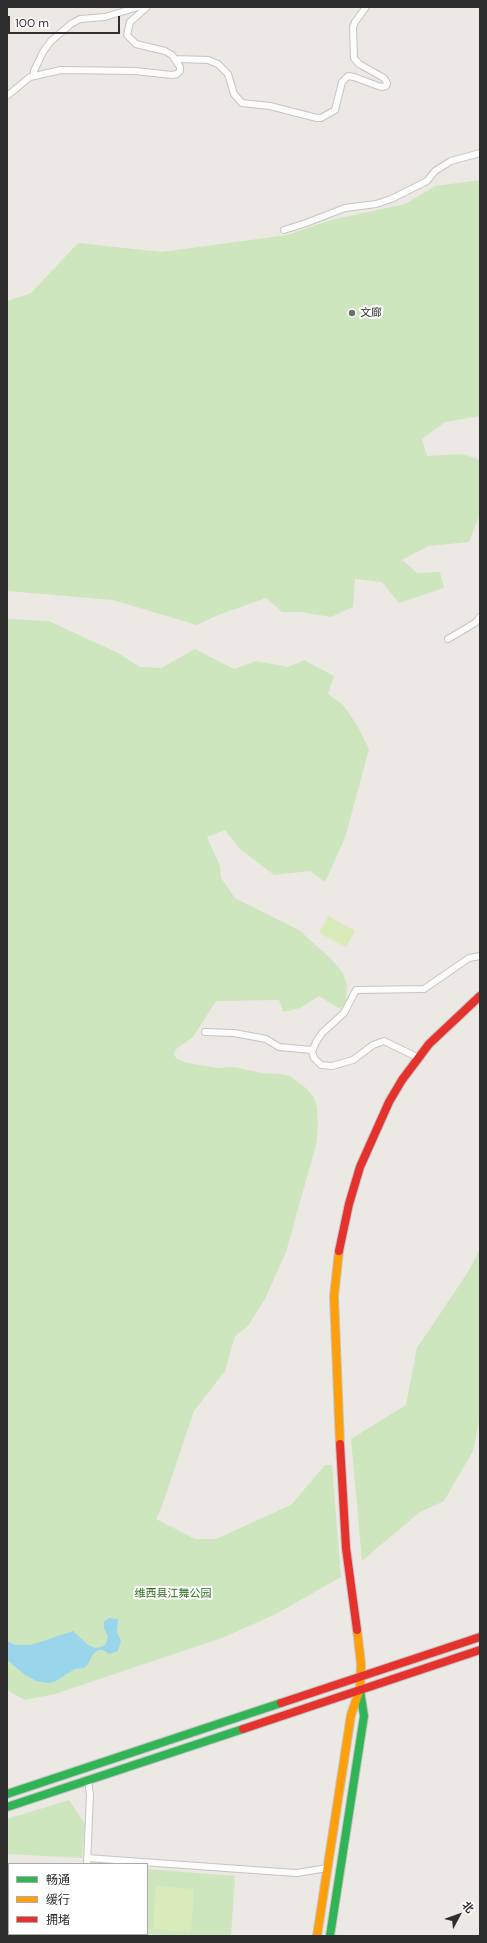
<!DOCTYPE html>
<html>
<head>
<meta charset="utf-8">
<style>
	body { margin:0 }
	#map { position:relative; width:487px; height:1943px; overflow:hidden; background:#ece8e4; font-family:"DM Sans","Noto Sans SC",sans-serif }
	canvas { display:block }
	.frame { position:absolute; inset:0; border:8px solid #2e2e2e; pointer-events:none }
	.legend { position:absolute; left:8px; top:1863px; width:140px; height:72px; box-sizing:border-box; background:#fff; border:1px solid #ababab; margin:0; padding:5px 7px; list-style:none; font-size:12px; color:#2e2e2e }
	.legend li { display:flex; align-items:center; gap:8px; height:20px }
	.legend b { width:20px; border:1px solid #ababab }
	.north { position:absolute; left:439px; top:1895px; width:40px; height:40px; -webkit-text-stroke:3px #fff; paint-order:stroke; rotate:49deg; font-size:11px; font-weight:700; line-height:16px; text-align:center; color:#2e2e2e }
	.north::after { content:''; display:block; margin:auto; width:14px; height:18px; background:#2e2e2e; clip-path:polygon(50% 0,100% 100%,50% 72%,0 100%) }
	.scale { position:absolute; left:8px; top:16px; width:112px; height:18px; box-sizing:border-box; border:2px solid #2e2e2e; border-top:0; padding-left:5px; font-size:12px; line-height:14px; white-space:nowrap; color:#2e2e2e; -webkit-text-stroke:3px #fff; paint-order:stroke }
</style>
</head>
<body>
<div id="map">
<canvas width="487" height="1943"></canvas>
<div class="frame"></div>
<ul class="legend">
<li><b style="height:5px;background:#30b455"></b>畅通</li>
<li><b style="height:5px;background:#ff9f0a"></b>缓行</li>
<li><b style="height:5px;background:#e5322d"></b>拥堵</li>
</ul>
<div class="north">北</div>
<div class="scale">100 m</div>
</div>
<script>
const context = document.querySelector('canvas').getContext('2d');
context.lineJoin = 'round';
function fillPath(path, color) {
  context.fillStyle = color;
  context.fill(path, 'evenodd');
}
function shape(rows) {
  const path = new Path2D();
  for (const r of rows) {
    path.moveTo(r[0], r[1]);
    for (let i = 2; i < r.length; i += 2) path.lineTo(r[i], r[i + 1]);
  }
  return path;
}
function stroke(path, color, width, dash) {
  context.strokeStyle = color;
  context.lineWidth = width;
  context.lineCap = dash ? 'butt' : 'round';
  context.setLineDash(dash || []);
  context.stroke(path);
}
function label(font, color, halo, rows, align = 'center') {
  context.font = font + ' "DM Sans","Noto Sans SC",sans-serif';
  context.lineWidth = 4;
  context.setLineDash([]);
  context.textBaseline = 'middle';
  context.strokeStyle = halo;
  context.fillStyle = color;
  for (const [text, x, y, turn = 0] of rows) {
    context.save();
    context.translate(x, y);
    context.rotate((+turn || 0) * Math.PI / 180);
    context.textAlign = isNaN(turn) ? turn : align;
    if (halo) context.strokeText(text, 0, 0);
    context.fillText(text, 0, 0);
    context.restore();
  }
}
const green = shape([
	[480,180,480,416,445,422,422,439,427,456,463,454,480,460,480,514,469,542,429,546,402,560,417,573,440,572,444,588,399,603,382,582,355,579,353,607,331,617,301,612,282,612,266,598,218,615,197,625,113,600,7,591,7,301,31,293,78,243,162,252,287,235,331,220,405,204,435,186],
	[7,619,49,621,118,653,140,667,161,668,195,649,234,669,256,661,288,667,304,660,334,676,328,694,343,705,357,725,369,749,345,838,325,882,310,871,274,875,240,849,225,830,207,837,220,866,221,878,235,898,299,930,331,959,343,973,347,985,346,1002,340,1009,319,996,300,1008,283,1012,279,1000,216,1001,193,1037,175,1050,174,1055,177,1059,187,1063,218,1068,234,1067,262,1073,279,1074,290,1076,307,1089,314,1098,317,1108,318,1124,316,1145,286,1252,265,1299,248,1326,235,1336,225,1371,194,1411,161,1509,156,1519,195,1539,216,1539,291,1505,325,1465,332,1465,341,1577,274,1615,222,1638,55,1694,25,1700,7,1690],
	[480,1249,480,1417,473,1451,444,1501,420,1512,362,1561,351,1439,406,1405,417,1348,468,1272],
	[69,1800,85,1824,82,1858,7,1854,7,1819],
	[147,1869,235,1876,231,1936,96,1936,96,1934,147,1934]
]);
const pitch = shape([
	[328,916,355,931,346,947,319,933],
	[156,1886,194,1889,191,1932,153,1929]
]);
const water = shape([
	[109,1618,118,1619,117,1632,121,1641,118,1651,109,1654,103,1650,98,1650,93,1654,88,1664,84,1668,75,1669,54,1682,48,1683,36,1681,24,1674,7,1660,7,1641,15,1645,31,1645,73,1631,88,1645,96,1648,101,1647,106,1644,108,1637,104,1628,104,1622]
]);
const street = shape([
	[176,59,208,60,218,64,228,74,234,94,242,103,270,106,317,118,321,118,335,110,342,82,348,76,354,77,381,87,386,86,387,83,384,78,359,64,354,58,353,27,355,22,366,7],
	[34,76,34,71,43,52,51,41,71,24,80,19,105,17,138,7],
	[7,96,30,77,61,70,135,71,172,75,177,74,180,71,180,67,172,55,165,51,136,44,127,35,130,22,147,7],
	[284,230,306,223,345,208,376,204,391,199,427,181,435,171,451,161,480,153],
	[448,639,475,623,480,617],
	[205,1032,234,1033,266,1039,279,1047,312,1050],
	[419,1058,384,1041,373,1045,353,1060,332,1066,321,1065,314,1058,312,1052,316,1042,322,1033,344,1013,356,990,424,989,469,958,480,956],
	[87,1858,281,1872,297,1873,327,1868],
	[87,1864,90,1795,88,1780],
	[83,1936,83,1934]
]);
const fast = shape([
	[7,1794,281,1703],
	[7,1807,243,1729],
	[330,1936,364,1716,360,1690]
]);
const slow = shape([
	[339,1251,334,1296,340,1444],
	[317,1936,351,1715,360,1689,361,1664,357,1630]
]);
const jam = shape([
	[339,1251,349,1204,360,1167,389,1102,402,1080,429,1044,480,996],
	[340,1444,346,1548,357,1630],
	[281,1703,480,1637],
	[243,1729,480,1650]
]);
const markers = [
	[352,313,4,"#706f6e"]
];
const poiNames = [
	["文廊",360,313]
];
const parkNames = [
	["维西县江舞公园",173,1594]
];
fillPath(green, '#cee6be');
fillPath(pitch, '#d9eabb');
fillPath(water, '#99d6ec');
stroke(street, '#c5c4c5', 8);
stroke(fast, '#c5c4c5', 10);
stroke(slow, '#c5c4c5', 10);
stroke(jam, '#c5c4c5', 10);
stroke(street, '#fcfcfb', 6);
stroke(fast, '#30b455', 8);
stroke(slow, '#ff9f0a', 8);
stroke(jam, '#e5322d', 8);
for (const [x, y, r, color] of markers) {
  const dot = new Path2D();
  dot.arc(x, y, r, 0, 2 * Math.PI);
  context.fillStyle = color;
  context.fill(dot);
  stroke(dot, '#fff', 1.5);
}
label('11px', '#2e2e2e', '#fff', poiNames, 'left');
label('11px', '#2c6e1b', '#fff', parkNames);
</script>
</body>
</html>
